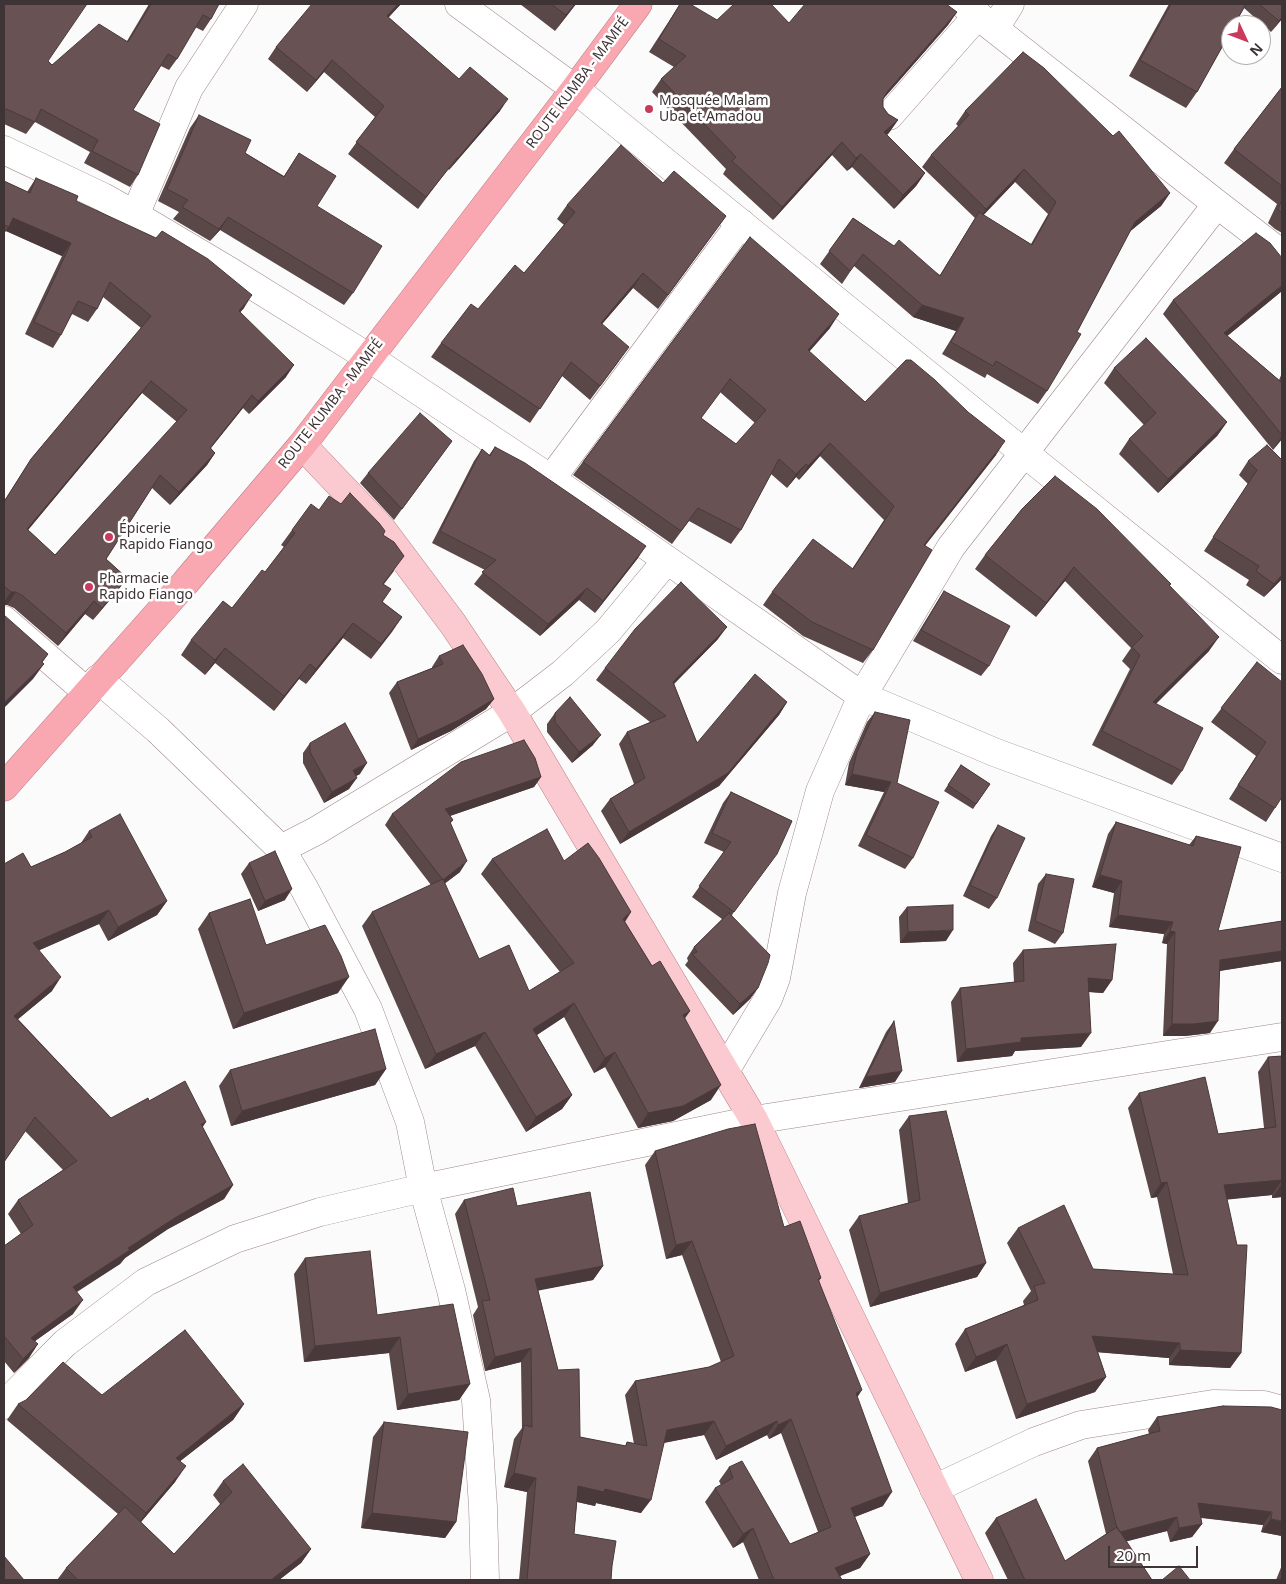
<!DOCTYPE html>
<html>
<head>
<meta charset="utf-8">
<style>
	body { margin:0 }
	#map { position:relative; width:1286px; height:1584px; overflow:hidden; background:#fbfbfb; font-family:"Noto Sans",sans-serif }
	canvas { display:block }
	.frame { position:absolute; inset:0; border:5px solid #3f3435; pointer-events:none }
	.north { position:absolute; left:1221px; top:15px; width:50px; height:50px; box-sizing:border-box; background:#fff; border:1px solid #b2aeae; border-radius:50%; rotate:133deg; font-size:14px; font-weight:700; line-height:20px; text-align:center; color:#3f3435 }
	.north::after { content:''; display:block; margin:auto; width:18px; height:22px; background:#c93a5c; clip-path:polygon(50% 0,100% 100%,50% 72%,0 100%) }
	.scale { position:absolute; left:1108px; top:1546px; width:90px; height:22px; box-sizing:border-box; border:2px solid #3f3435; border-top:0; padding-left:6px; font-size:15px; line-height:18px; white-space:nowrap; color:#3f3435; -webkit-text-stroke:4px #fff; paint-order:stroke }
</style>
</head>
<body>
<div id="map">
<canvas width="1286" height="1584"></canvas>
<div class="frame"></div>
<div class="north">N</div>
<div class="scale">20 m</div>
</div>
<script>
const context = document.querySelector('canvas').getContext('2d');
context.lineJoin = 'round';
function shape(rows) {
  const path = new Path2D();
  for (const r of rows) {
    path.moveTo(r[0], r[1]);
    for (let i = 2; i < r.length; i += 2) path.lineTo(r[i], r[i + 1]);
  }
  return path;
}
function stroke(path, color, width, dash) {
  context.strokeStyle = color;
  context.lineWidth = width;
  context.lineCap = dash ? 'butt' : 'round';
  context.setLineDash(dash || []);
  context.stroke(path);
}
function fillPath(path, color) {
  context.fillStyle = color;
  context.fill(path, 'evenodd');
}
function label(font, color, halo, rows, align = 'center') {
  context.font = font + ' "Noto Sans",sans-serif';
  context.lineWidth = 5;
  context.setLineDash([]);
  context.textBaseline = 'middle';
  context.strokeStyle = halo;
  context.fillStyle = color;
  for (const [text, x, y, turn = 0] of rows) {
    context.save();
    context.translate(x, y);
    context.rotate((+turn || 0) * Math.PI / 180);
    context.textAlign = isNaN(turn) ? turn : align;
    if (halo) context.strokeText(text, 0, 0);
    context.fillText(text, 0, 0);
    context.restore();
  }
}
const minor = shape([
	[459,4,575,89,1023,452,1282,660],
	[963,4,1217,204,1282,254],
	[995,28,1010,4],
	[889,116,978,15],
	[4,150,103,197,135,215,231,272,368,357,551,479,862,696,994,752,1282,858],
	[135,215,189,88,244,4],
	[551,479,741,223],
	[4,620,87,692],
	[98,679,158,730,281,849,304,888,368,1009,410,1122,423,1188,451,1290,476,1400,483,1507,485,1580],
	[281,849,316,831,512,712,563,673,608,631,667,560],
	[725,1071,768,999,776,978,792,893,820,791,862,696,951,547,1217,204],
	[4,1405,65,1343,146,1282,235,1239,320,1212,423,1188,754,1120,1282,1037],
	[934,1489,1034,1442,1081,1425,1213,1404,1264,1405,1282,1410]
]);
const major = shape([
	[302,445,381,528,453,624,512,712,754,1120,979,1580]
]);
const highway = shape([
	[4,787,185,583,302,445,575,89,638,4]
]);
const wall = shape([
	[4,4,48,61,52,65,127,41,149,4,219,4,211,19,203,31,195,27,177,59,169,70,161,66,133,110,138,175,130,187,84,163,90,152,35,122,26,134,4,124],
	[401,4,388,17,459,79,500,111,449,170,448,169,418,209,348,154,375,117,324,72,307,92,268,59,276,47],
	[520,4,576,4,555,31],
	[680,4,717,20,789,23,957,12,948,25,883,99,883,107,888,114,898,120,887,135,925,173,916,186,894,209,852,167,847,171,832,155,773,220,723,174,726,169,652,92,661,79,674,67,649,52],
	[1169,4,1282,4,1282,19,1271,32,1244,8,1197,92,1186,108,1129,76],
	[1282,87,1282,233,1275,229,1268,223,1277,204,1224,163,1234,149],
	[965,111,1170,193,1161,206,1130,231,1077,332,1047,391,1038,404,987,374,985,378,942,354,956,331,913,317,854,266,842,284,820,264,853,218,894,246,940,275,975,218,922,167,931,155,958,126,956,124],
	[1015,182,1048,214,1031,244,983,215],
	[199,115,245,153,284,176,299,153,317,206,353,293,344,305,220,230,210,241,173,219,179,212,158,201,190,128],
	[36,178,76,201,244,308,240,312,286,377,249,414,243,408,211,448,215,453,207,465,170,505,152,488,106,559,127,578,118,590,93,620,85,614,58,646,14,608,7,605,4,605,4,501,31,459,141,328,103,297,97,309,88,322,72,314,61,335,53,348,25,334,62,256,6,231,4,234,4,181,27,192],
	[142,393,177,422,55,555,28,530],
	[663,183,726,216,658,309,633,288,602,324,619,361,590,400,562,376,530,423,431,357,441,343,478,309,524,273,564,225,557,219,567,205],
	[750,237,830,328,809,352,865,402,996,455,925,546,873,650,863,663,803,636,763,605,772,592,852,569,884,520,820,456,799,480,796,477,787,488,771,474,741,530,731,544,689,521,672,544,573,475],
	[720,392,755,423,736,444,701,418],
	[1282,291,1227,336,1279,380,1282,373,1282,439,1273,450,1163,314,1173,300],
	[1114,368,1227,422,1217,436,1158,493,1119,454,1129,439,1144,425,1104,383],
	[452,441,394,520,360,483,368,473],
	[495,447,638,558,595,613,579,600,540,636,474,584,485,570,432,543,474,461,482,449,489,455],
	[1282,460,1282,579,1264,597,1246,585,1249,580,1204,551,1248,484,1239,475,1248,461],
	[1022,509,1171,584,1169,586,1209,651,1156,704,1182,771,1172,785,1092,745,1130,669,1122,661,1131,648,1065,581,1036,617,975,569,985,555],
	[319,510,383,535,394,571,384,584,383,602,402,617,371,659,343,638,306,684,299,679,274,711,215,663,205,675,181,655,191,640,232,608,265,572,284,547,281,545,292,530],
	[944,591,989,666,981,676,913,641,937,602],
	[718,639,674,684,697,743,787,702,779,715,719,786,620,844,601,811,610,799,634,784,619,744,627,732,650,722,596,680,605,668],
	[439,656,494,699,486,709,451,731,411,750,389,693,397,682,432,668,432,667],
	[1257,662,1275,808,1266,822,1229,799,1256,756,1211,722],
	[875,712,897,783,913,858,905,869,858,846,884,792,845,785,849,763,867,722],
	[555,713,593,745,572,763,547,732,547,724],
	[310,743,360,774,356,776,349,789,324,803,303,763,303,753],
	[961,765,990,784,973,809,944,791],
	[541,777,534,787,450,816,453,820,450,824,460,872,444,884,479,959,529,991,560,972,481,874,492,859,564,861,631,912,625,922,652,966,690,1011,685,1018,711,1100,673,1121,638,1128,605,1067,594,1073,564,1017,537,1035,572,1095,562,1109,526,1132,475,1046,425,1069,362,926,372,912,431,885,385,825,392,814],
	[731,792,792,821,732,915,758,988,750,999,733,1015,685,965,688,961,687,958,694,947,722,919,692,897,724,852,704,843,723,803],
	[1116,822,1189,845,1196,836,1218,931,1282,921,1282,961,1220,971,1210,1033,1185,1036,1163,1036,1167,944,1162,943,1164,934,1109,927,1114,893,1092,887,1108,834],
	[998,825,997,898,989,909,963,896,991,836],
	[89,831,167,901,157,915,108,941,99,924,39,950,52,991,18,1019,111,1118,149,1101,203,1128,233,1185,224,1199,168,1229,125,1258,120,1264,77,1292,73,1314,35,1341,29,1358,14,1373,4,1361,4,1246,21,1234,8,1214,18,1200,63,1170,25,1131,4,1162,4,864,31,867,65,852,81,843],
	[249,863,285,900,258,911,241,874],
	[1046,874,1063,933,1055,944,1028,931,1038,884],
	[907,907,946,941,900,943,899,917],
	[209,913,266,945,338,993,233,1029,198,929],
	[1023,950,1112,980,1103,993,1088,992,1081,1047,1015,1051,1012,1056,957,1062,951,1002,960,988,1014,982,1013,963],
	[894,1021,895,1082,859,1088,886,1032],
	[1282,1056,1282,1197,1272,1198,1272,1195,1227,1199,1241,1353,1230,1368,1169,1365,1169,1358,1098,1352,1106,1377,1095,1392,1016,1419,996,1360,965,1372,955,1344,965,1329,1024,1305,1023,1301,1031,1291,1007,1243,1018,1228,1093,1269,1173,1274,1157,1197,1151,1198,1128,1108,1139,1093,1218,1134,1264,1128,1258,1072,1268,1057],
	[386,1069,375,1085,231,1126,219,1086,230,1070],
	[909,1116,986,1263,977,1277,870,1307,849,1230,859,1216,908,1203,899,1130],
	[655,1151,784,1227,821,1278,819,1281,857,1398,883,1506,855,1517,870,1554,860,1568,840,1576,842,1580,759,1580,743,1542,733,1548,705,1502,715,1488,721,1485,719,1481,729,1467,790,1544,818,1532,781,1433,769,1439,767,1435,716,1460,704,1435,664,1443,641,1513,596,1503,595,1506,577,1502,574,1534,612,1566,611,1580,519,1580,527,1492,504,1487,514,1439,522,1428,521,1362,485,1371,473,1315,478,1307,455,1214,464,1200,517,1206,603,1266,593,1280,538,1290,558,1370,580,1437,625,1446,627,1442,634,1444,625,1395,635,1381,709,1367,721,1362,682,1255,666,1259,645,1165],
	[305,1258,377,1315,470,1384,459,1400,397,1410,389,1353,304,1362,294,1274],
	[102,1395,244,1404,233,1420,180,1461,175,1482,141,1522,174,1554,220,1504,213,1495,223,1481,311,1549,301,1563,279,1580,57,1580,66,1568,118,1514,7,1420,18,1404],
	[1223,1406,1282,1536,1261,1532,1263,1525,1201,1518,1202,1524,1192,1537,1170,1542,1167,1531,1126,1541,1152,1580,1008,1580,985,1533,996,1518,1065,1561,1106,1534,1088,1461,1097,1448,1149,1434,1148,1430,1157,1417],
	[384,1422,456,1522,445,1538,361,1528,373,1437],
	[1282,1565,1282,1580,1276,1580]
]);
const shadedWall = shape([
	[398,4,401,4,379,28,387,16],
	[575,4,576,4,555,31,566,15],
	[957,12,948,25,877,106,887,92],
	[1282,17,1282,19,1271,32,1279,21],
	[332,60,324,72,307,92,316,80],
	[508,99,500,111,449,170,458,158],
	[898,120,889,133,875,146,884,132],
	[842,142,832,155,773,220,782,207],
	[861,154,852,167,847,171,856,158],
	[1024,169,1015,182,978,221,986,209],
	[925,173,916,186,894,209,903,195],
	[1170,193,1161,206,1127,234,1135,222],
	[726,216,716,230,658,309,668,295],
	[228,217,220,230,210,241],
	[13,218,71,243,62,256,6,231],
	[643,273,633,288,591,337,601,323],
	[1282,285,1282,291,1214,347,1224,333],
	[252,295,244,308,231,323,239,311],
	[922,305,964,318,956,331,913,317],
	[839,314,830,328,798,364,808,350],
	[294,365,286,377,249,414,258,401],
	[151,381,142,393,18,542,27,529],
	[252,395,243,408,201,460,210,448],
	[1227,422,1217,436,1158,493,1168,479],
	[1282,436,1282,439,1273,450],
	[1005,441,996,455,914,559,924,545],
	[830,443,820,456,799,480,808,466],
	[215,453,207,465,170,505,179,492],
	[806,464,796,477,787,488,796,474],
	[646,546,638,558,595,613,603,601],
	[1074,567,1065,581,1036,617,1046,603],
	[1282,575,1282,579,1264,597,1274,584],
	[127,578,118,590,93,620,102,608],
	[587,588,579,600,540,636,548,624],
	[11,592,16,592,7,605,4,605,4,602],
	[94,601,85,614,58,646,66,633],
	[402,617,392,632,371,659,381,644],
	[353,623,343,638,306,684,316,669],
	[727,627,718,639,664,694,673,682],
	[1219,637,1209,651,1143,716,1153,702],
	[225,648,215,663,205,675,215,660],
	[48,654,37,670,44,664,33,679,4,708,4,703],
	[310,664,299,679,274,711,284,696],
	[494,699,486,709,451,731,411,750,418,739],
	[787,702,779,715,719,786,620,844,629,832],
	[601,735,593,745,572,763,579,752],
	[367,763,360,774,346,781,353,770],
	[852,774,891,782,884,792,845,785],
	[541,777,534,787,438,820,445,809],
	[357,778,349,789,324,803,332,792],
	[467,861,460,872,436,890,443,880],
	[1100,875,1122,881,1114,893,1092,887],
	[292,889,285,900,258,911,265,901],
	[167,901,157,915,108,941,118,927],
	[109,910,99,924,24,957,33,943],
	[631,912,621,927,623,919],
	[1118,915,1173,922,1164,934,1109,927],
	[953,930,946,941,900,943,908,932],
	[1170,931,1175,932,1167,944,1162,943],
	[1282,951,1282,961,1212,972,1220,960],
	[61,977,52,991,5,1030,14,1016],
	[349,977,338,993,233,1029,244,1013],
	[1088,978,1112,980,1103,993,1078,991],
	[758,988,750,999,733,1015,740,1004],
	[574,1003,564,1017,523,1044,533,1029],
	[690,1011,680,1025,683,1015],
	[1218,1021,1210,1033,1185,1036,1163,1036,1172,1024],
	[485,1032,475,1046,425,1069,436,1054],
	[1091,1033,1081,1047,1015,1051,1012,1056,957,1062,966,1049,1021,1038],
	[615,1052,605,1067,594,1073,605,1058],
	[386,1069,375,1085,231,1126,242,1111],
	[902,1071,895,1082,859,1088,866,1077],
	[721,1085,711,1100,673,1121,638,1128,648,1113],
	[572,1095,562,1109,526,1132,536,1117],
	[206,1122,197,1136,201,1124],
	[1282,1180,1272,1195,1214,1201,1224,1185],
	[1167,1182,1157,1197,1151,1198,1161,1183],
	[1282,1184,1282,1197,1272,1198],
	[233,1185,224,1199,168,1229,125,1258,120,1264,63,1300,73,1287,128,1248,178,1216],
	[692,1241,682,1255,666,1259,676,1245],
	[986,1263,977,1277,870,1307,880,1293],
	[603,1266,593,1280,526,1293,535,1279],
	[83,1300,73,1314,21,1351,31,1338],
	[1092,1336,1180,1343,1169,1358,1082,1351],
	[400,1337,389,1353,304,1362,315,1346],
	[38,1344,29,1358,14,1373,23,1359],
	[1007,1344,996,1360,965,1372,976,1357],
	[531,1348,521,1362,485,1371,495,1357],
	[1180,1350,1241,1353,1230,1368,1169,1365],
	[1106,1377,1095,1392,1016,1419,1027,1404],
	[470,1384,459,1400,397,1410,408,1394],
	[862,1390,853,1404,856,1393],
	[244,1404,233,1420,165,1473,176,1458],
	[791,1419,781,1433,769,1439,778,1425],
	[714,1421,704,1435,657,1444,667,1430],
	[777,1421,767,1435,716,1460,726,1446],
	[186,1466,175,1482,135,1529,146,1513],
	[514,1473,536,1478,527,1492,504,1487],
	[578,1486,605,1489,651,1500,641,1513,596,1503,595,1506,569,1500],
	[892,1492,883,1506,841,1522,851,1508],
	[1198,1503,1272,1512,1263,1525,1188,1516],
	[372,1513,456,1522,445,1538,361,1528],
	[1177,1517,1167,1531,1109,1546,1119,1533],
	[1271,1519,1282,1521,1282,1536,1261,1532],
	[1202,1524,1192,1537,1170,1542,1179,1528],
	[753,1528,743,1542,733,1548,743,1534],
	[311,1549,301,1563,279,1580,271,1580],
	[870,1554,860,1568,830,1580,835,1568]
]);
const building = shape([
	[4,4,87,4,48,61,52,65,99,24,128,42,151,4,219,4,211,19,203,15,177,59,168,54,133,110,160,124,138,175,92,151,98,140,41,109,35,122,4,108,4,4],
	[312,4,398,4,387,16,459,79,470,67,508,99,458,158,457,158,426,197,356,142,384,106,332,60,316,80,276,47,312,4],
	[551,4,575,4,566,15,551,4],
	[680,4,690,4,717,20,734,4,771,4,789,23,805,4,946,4,957,12,887,92,883,99,883,107,888,114,898,120,884,132,925,173,903,195,861,154,856,158,842,142,782,207,732,161,736,157,661,79,686,56,659,39,680,4],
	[1171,4,1246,4,1234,25,1231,25,1231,31,1197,92,1140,60,1171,4],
	[1259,4,1282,4,1282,17,1279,21,1259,4],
	[1023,52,1044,68,1113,136,1119,131,1170,193,1135,222,1077,332,1081,334,1047,391,996,361,993,366,951,342,964,318,922,305,863,254,850,271,829,251,853,218,894,246,899,240,940,276,979,212,1032,245,1056,202,1024,169,986,209,931,155,969,115,965,111,1023,52],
	[1282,87,1282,186,1234,149,1282,87],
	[199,115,251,140,245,153,284,177,299,153,336,176,317,206,382,246,353,293,228,217,219,229,182,207,188,200,167,189,199,115],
	[621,145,663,183,674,171,726,216,668,295,643,273,601,323,629,347,600,386,571,362,540,409,441,343,471,304,478,309,515,265,524,273,575,212,567,205,621,145],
	[36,178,78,196,76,201,156,238,162,231,208,259,252,295,239,311,294,365,258,401,252,395,210,448,215,453,179,492,160,475,106,559,127,578,102,608,94,601,66,633,23,596,16,592,11,592,4,586,4,502,31,459,151,316,110,282,97,309,78,301,61,335,34,322,71,243,13,218,9,227,4,225,4,181,30,193,36,178],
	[151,381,187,410,55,555,27,529,151,381],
	[1282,200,1282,213,1278,209,1282,200],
	[1256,233,1270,243,1282,258,1282,285,1224,333,1281,382,1282,378,1282,435,1173,300,1256,233],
	[750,237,839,314,808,350,865,402,906,360,911,360,935,380,968,412,1005,441,924,545,932,550,873,650,812,622,772,592,813,539,853,569,894,506,830,443,808,466,806,464,796,474,779,459,741,530,698,508,681,531,583,462,750,237],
	[730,379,766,410,736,444,701,418,730,379],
	[1146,338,1227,422,1168,479,1129,439,1156,413,1114,368,1146,338],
	[420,413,452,441,402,509,368,473,420,413],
	[1267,445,1282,460,1282,575,1274,584,1256,571,1259,566,1213,537,1257,470,1248,461,1267,445],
	[495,447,525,463,646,546,603,601,587,588,548,624,482,572,496,560,440,531,482,449,490,456,495,447],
	[1055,476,1097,509,1171,584,1169,585,1219,637,1153,702,1203,728,1182,771,1102,731,1140,655,1132,647,1143,636,1074,567,1046,603,985,555,1022,509,1055,476],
	[350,493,379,523,385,531,383,535,394,542,404,556,383,584,391,589,382,602,402,617,381,644,353,623,316,669,310,664,284,696,225,648,215,660,191,640,223,601,232,608,262,570,265,572,295,533,292,530,311,504,319,510,329,496,341,504,350,493],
	[681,582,727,627,673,682,697,743,755,674,787,702,728,773,629,832,610,799,645,778,627,732,666,716,605,668,635,629,681,582],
	[944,591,1010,626,989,666,921,630,944,591],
	[4,615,48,654,42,662,44,664,4,703,4,615],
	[463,645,482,674,494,699,459,720,418,739,397,682,443,664,439,656,463,645],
	[1257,662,1282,682,1282,797,1275,808,1238,785,1266,742,1221,708,1257,662],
	[570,697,601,735,579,752,555,722,555,713,570,697],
	[875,712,910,720,897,783,939,802,913,858,866,835,891,782,852,774,857,752,875,712],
	[345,723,367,763,353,770,357,778,332,792,310,752,310,743,345,723],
	[524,740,535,758,541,777,445,809,453,820,450,822,467,861,443,880,392,814,461,762,524,740],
	[961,765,990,784,976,804,948,785,961,765],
	[731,792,792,821,777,854,734,912,699,886,731,842,712,833,731,792],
	[120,814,167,901,118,927,109,910,33,943,61,977,14,1016,111,1118,148,1098,149,1101,185,1081,206,1122,201,1124,233,1185,178,1216,128,1248,130,1250,73,1287,83,1300,31,1338,38,1344,23,1359,4,1336,4,1246,33,1225,18,1200,77,1161,35,1117,4,1162,4,864,23,853,31,867,65,852,92,837,89,831,120,814],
	[1116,822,1193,846,1196,836,1241,847,1218,931,1282,921,1282,951,1220,960,1218,1021,1194,1024,1172,1024,1175,932,1170,931,1173,922,1118,915,1122,881,1100,875,1116,822],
	[998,825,1025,838,997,898,970,885,998,825],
	[547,829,564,861,588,843,599,858,631,912,623,919,652,966,660,961,690,1011,683,1015,721,1085,683,1106,648,1113,615,1052,605,1058,574,1003,533,1029,572,1095,536,1117,485,1032,436,1054,372,912,443,879,479,959,509,945,529,991,574,963,492,859,547,829],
	[275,851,292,889,265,901,249,863,275,851],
	[1046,874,1074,879,1063,933,1035,921,1046,874],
	[250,899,266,945,325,925,341,956,349,977,244,1013,209,913,250,899],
	[953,905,953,930,908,932,907,907,953,905],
	[729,913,770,955,768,963,758,988,740,1004,692,954,697,952,694,947,729,913],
	[1116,944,1112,980,1088,978,1091,1033,1021,1038,1021,1042,966,1049,960,988,1024,981,1023,950,1116,944],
	[894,1021,902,1071,866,1077,894,1021],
	[375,1029,386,1069,242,1111,230,1070,375,1029],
	[1282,1056,1282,1180,1224,1185,1237,1245,1247,1245,1241,1353,1180,1350,1180,1343,1092,1336,1106,1377,1027,1404,1007,1344,976,1357,965,1329,1038,1300,1034,1286,1045,1283,1018,1228,1064,1205,1093,1269,1188,1275,1167,1182,1161,1183,1139,1093,1205,1077,1218,1134,1276,1127,1268,1057,1282,1056],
	[946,1111,986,1263,880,1293,859,1216,920,1200,909,1116,946,1111],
	[755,1124,784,1227,800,1221,821,1278,818,1279,862,1390,856,1393,892,1492,851,1508,870,1554,835,1568,842,1580,774,1580,753,1528,743,1534,715,1488,733,1478,729,1467,742,1461,790,1544,831,1527,791,1419,778,1425,777,1421,726,1446,714,1421,667,1430,651,1500,605,1489,604,1492,578,1486,574,1534,616,1541,612,1566,611,1580,527,1580,536,1478,514,1473,524,1425,532,1427,531,1348,495,1357,482,1301,490,1300,464,1200,513,1188,517,1206,590,1192,603,1266,535,1279,558,1370,579,1369,580,1437,626,1446,627,1442,647,1446,635,1381,709,1367,734,1356,692,1241,676,1245,655,1151,728,1129,755,1124],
	[370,1251,377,1315,453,1304,470,1384,408,1394,400,1337,315,1346,305,1258,370,1251],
	[185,1330,244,1404,176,1458,186,1466,146,1513,18,1404,26,1400,63,1362,102,1395,185,1330],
	[1223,1406,1271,1407,1282,1410,1282,1521,1271,1519,1272,1512,1198,1503,1202,1524,1179,1528,1177,1517,1120,1532,1117,1528,1097,1448,1160,1431,1157,1417,1223,1406],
	[384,1422,468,1432,456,1522,372,1513,384,1422],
	[243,1464,311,1549,271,1580,78,1580,66,1568,125,1507,174,1554,232,1492,223,1481,243,1464],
	[1036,1499,1065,1561,1117,1527,1152,1580,1025,1580,996,1518,1036,1499],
	[4,1556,24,1580,4,1580,4,1556],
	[1179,1566,1190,1580,1162,1580,1179,1566]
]);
const markers = [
	[649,109,5,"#c93a5c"],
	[109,537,5,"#c93a5c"],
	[89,587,5,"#c93a5c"]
];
const streetNames = [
	["ROUTE KUMBA - MAMFÉ",578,83,-53],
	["ROUTE KUMBA - MAMFÉ",331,404,-52]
];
const poiNames = [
	["Mosquée Malam",659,101],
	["Uba et Amadou",659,117],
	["Épicerie",119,529],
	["Rapido Fiango",119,545],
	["Pharmacie",99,579],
	["Rapido Fiango",99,595]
];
stroke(minor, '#a08689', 29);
stroke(major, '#b87f86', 29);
stroke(highway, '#b87f86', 29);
stroke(minor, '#fff', 28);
stroke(major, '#fbcad0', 28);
stroke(highway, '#f9a7b1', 28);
fillPath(wall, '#5a4748');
fillPath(shadedWall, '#4a393b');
fillPath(building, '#695254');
stroke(building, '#4a393b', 1);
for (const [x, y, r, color] of markers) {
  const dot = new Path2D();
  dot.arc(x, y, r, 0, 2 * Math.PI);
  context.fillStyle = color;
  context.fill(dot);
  stroke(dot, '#fff', 2);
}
label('14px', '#3f3435', '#fff', streetNames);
label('14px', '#3f3435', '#fff', poiNames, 'left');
</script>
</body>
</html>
